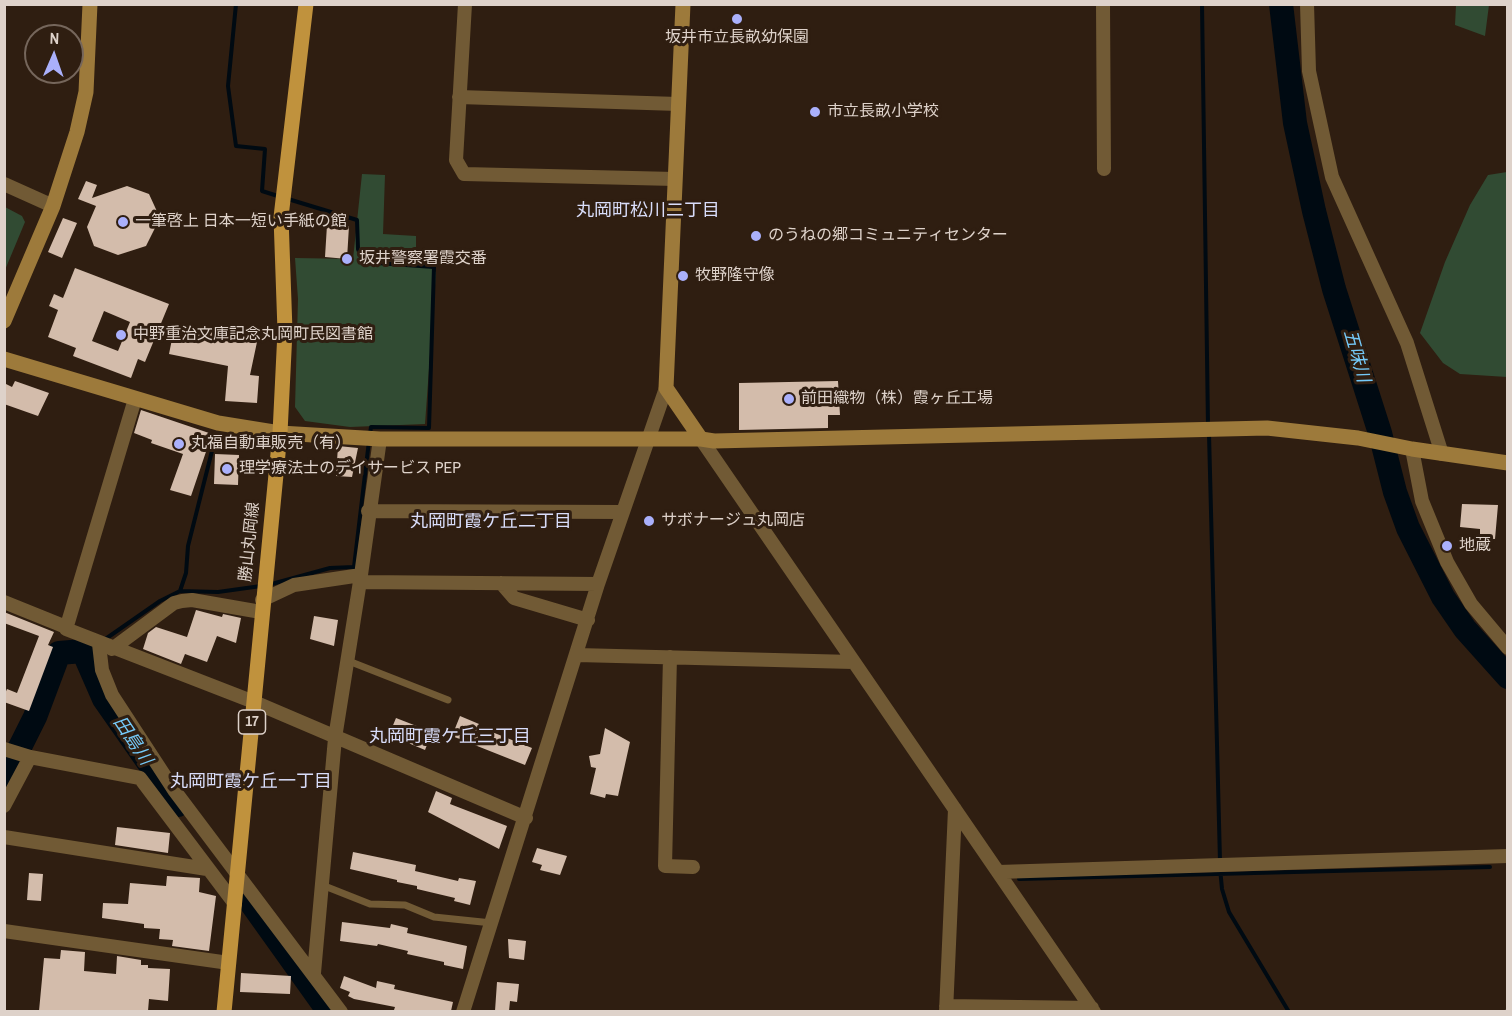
<!DOCTYPE html>
<html>
<head>
<meta charset="utf-8">
<style>
	body { margin:0 }
	#map { position:relative; width:1512px; height:1016px; overflow:hidden; background:#2f1e11; font-family:"Archivo Narrow",sans-serif }
	canvas { display:block }
	.frame { position:absolute; inset:0; border:6px solid #ded2ca; pointer-events:none }
	.north { position:absolute; left:24px; top:24px; width:60px; height:60px; box-sizing:border-box; background:#2f1e11; border:2px solid #75665b; border-radius:50%; rotate:2deg; font-size:16px; font-weight:700; line-height:24px; text-align:center; color:#ded2ca }
	.north::after { content:''; display:block; margin:auto; width:21px; height:27px; background:#aab0fb; clip-path:polygon(50% 0,100% 100%,50% 72%,0 100%) }
</style>
</head>
<body>
<div id="map">
<canvas width="1512" height="1016"></canvas>
<div class="frame"></div>
<div class="north">N</div>
</div>
<script>
const context = document.querySelector('canvas').getContext('2d');
context.lineJoin = 'round';
function fillPath(path, color) {
  context.fillStyle = color;
  context.fill(path, 'evenodd');
}
function shape(rows) {
  const path = new Path2D();
  for (const r of rows) {
    path.moveTo(r[0], r[1]);
    for (let i = 2; i < r.length; i += 2) path.lineTo(r[i], r[i + 1]);
  }
  return path;
}
function stroke(path, color, width, dash) {
  context.strokeStyle = color;
  context.lineWidth = width;
  context.lineCap = dash ? 'butt' : 'round';
  context.setLineDash(dash || []);
  context.stroke(path);
}
function label(font, color, halo, rows, align = 'center') {
  context.font = font + ' "Archivo Narrow","Noto Sans JP",sans-serif';
  context.lineWidth = 6;
  context.setLineDash([]);
  context.textBaseline = 'middle';
  context.strokeStyle = halo;
  context.fillStyle = color;
  for (const [text, x, y, turn = 0] of rows) {
    context.save();
    context.translate(x, y);
    context.rotate((+turn || 0) * Math.PI / 180);
    context.textAlign = isNaN(turn) ? turn : align;
    if (halo) context.strokeText(text, 0, 0);
    context.fillText(text, 0, 0);
    context.restore();
  }
}
const green = shape([
	[1456,5,1489,5,1485,36,1455,25],
	[1507,172,1507,377,1460,374,1443,363,1420,333,1445,262,1470,205,1488,175],
	[362,174,385,175,383,234,416,236,416,256,436,272,425,424,350,427,305,421,295,407,298,299,295,258,353,259],
	[5,207,22,216,25,222,5,270]
]);
const stream = shape([
	[236,4,228,86,236,146,265,149,262,191,281,197],
	[1202,4,1208,426],
	[288,199,357,220,358,249,363,262,434,267,429,428,371,427,370,434],
	[1209,434,1220,861],
	[268,585,330,568,354,567,369,441],
	[180,591,186,573,188,546,216,435],
	[104,640,160,601,180,591,218,592,261,586],
	[83,651,95,645],
	[1220,868,1222,889,1229,912,1289,1012],
	[1019,879,1490,867]
]);
const river = shape([
	[1281,4,1295,123,1314,211,1334,289,1380,433,1395,492,1408,528,1443,597,1465,629,1508,677],
	[4,779,35,717,59,653,83,651,104,699,178,805],
	[244,893,329,1012]
]);
const building = shape([
	[86,181,97,185,92,198,127,186,149,194,160,218,146,246,118,255,94,246,87,227,96,206,78,199],
	[63,218,77,223,62,258,48,252],
	[327,225,349,226,347,259,325,257],
	[75,268,169,304,145,362,138,359,131,378,73,356,76,348,48,337,58,310,49,306,54,294,63,298],
	[104,311,130,322,118,351,92,341],
	[175,324,257,342,250,375,259,376,257,403,225,401,228,366,169,354],
	[15,381,49,393,38,416,4,404,4,383,12,387],
	[838,381,840,415,828,415,828,428,739,430,739,383],
	[141,410,212,434,191,496,170,490,183,454,151,443,152,440,134,433],
	[338,446,358,448,352,477,336,476],
	[215,454,239,455,238,485,214,484],
	[1462,504,1498,505,1495,539,1480,538,1480,529,1460,527],
	[196,610,222,617,223,614,241,618,236,643,217,636,207,662,185,654,181,664,143,649,148,633,156,627,187,637],
	[4,612,54,632,48,645,53,647,29,711,4,702,4,696,7,689,17,693,39,636,4,623],
	[314,616,338,620,334,646,310,639],
	[460,716,479,724,477,726,532,748,525,765,452,736],
	[396,718,432,732,425,750,389,735],
	[605,728,630,742,618,796,606,794,605,798,590,794,596,768,591,767,589,756,600,754],
	[436,791,452,798,450,804,507,826,499,849,428,812],
	[117,827,170,833,168,853,115,845],
	[537,848,567,856,560,875,540,870,542,865,532,862],
	[353,852,416,865,415,871,458,881,459,878,476,881,470,905,454,901,455,898,417,889,417,886,397,882,397,880,350,869],
	[29,873,43,874,41,901,27,900],
	[167,876,200,878,199,892,216,896,209,951,172,946,173,940,159,939,160,929,144,928,144,924,102,918,103,903,128,904,130,883,166,886],
	[342,922,390,928,391,924,408,928,407,933,467,946,463,969,444,965,444,962,407,954,408,951,378,944,377,946,340,941],
	[508,939,526,941,524,960,509,958],
	[61,950,85,952,84,971,116,974,117,956,141,960,141,965,148,965,148,968,170,969,168,1001,149,999,148,1011,39,1011,44,958,60,959],
	[241,973,291,976,290,994,240,992],
	[344,976,376,988,377,981,395,985,394,989,453,1002,451,1011,401,1011,394,1010,395,1007,354,999,348,996,350,992,340,988],
	[497,982,519,984,517,1002,510,1001,509,1011,495,1011]
]);
const path = shape([
	[1506,1012,1508,1006]
]);
const lane = shape([
	[346,660,448,700],
	[322,885,370,904,405,905,434,917,492,923]
]);
const street = shape([
	[465,4,456,160,464,174,675,179],
	[1103,4,1104,169],
	[1307,4,1309,71,1332,177,1407,343,1442,454],
	[459,97,678,104],
	[4,184,53,206],
	[135,399,66,629,254,702,526,818],
	[701,439,1094,1012],
	[1412,449,1422,501,1447,562,1471,604,1508,648],
	[368,511,623,512],
	[360,582,598,584],
	[501,583,514,598,588,620],
	[262,600,294,585,361,575],
	[4,602,66,627],
	[99,644,102,670,112,695,174,790,341,1012],
	[112,649,174,603,182,601,192,600,261,612],
	[577,655,853,662],
	[670,657,665,866,693,867],
	[4,749,30,757,140,778,235,904],
	[4,806,30,757],
	[4,837,207,869],
	[998,872,1508,856],
	[4,931,229,963],
	[314,973,335,738,361,575,380,439],
	[946,1006,1092,1008],
	[463,1012,598,584,666,388],
	[946,1012,955,809]
]);
const secondary = shape([
	[683,4,666,388,701,439],
	[4,321,53,206,77,132,86,92,90,4],
	[4,359,218,423,280,433,380,439,701,439,714,441,1267,428,1358,438,1412,449,1508,463]
]);
const primary = shape([
	[224,1012,280,433,285,331,281,217,306,4]
]);
const markers = [
	[737,19,6,"#aab0fb"],
	[815,112,6,"#aab0fb"],
	[123,222,6,"#aab0fb"],
	[756,236,6,"#aab0fb"],
	[347,259,6,"#aab0fb"],
	[683,276,6,"#aab0fb"],
	[121,335,6,"#aab0fb"],
	[789,399,6,"#aab0fb"],
	[179,444,6,"#aab0fb"],
	[227,469,6,"#aab0fb"],
	[649,521,6,"#aab0fb"],
	[1447,546,6,"#aab0fb"]
];
const shields = [
	[252,722,27]
];
const shieldNames = [
	["17",252,722]
];
const poiNames = [
	["坂井市立長畝幼保園",737,38,"center"],
	["市立長畝小学校",827,112],
	["一筆啓上 日本一短い手紙の館",135,222],
	["のうねの郷コミュニティセンター",768,236],
	["坂井警察署霞交番",359,259],
	["牧野隆守像",695,276],
	["中野重治文庫記念丸岡町民図書館",133,335],
	["前田織物（株）霞ヶ丘工場",801,399],
	["丸福自動車販売（有）",191,444],
	["理学療法士のデイサービス PEP",239,469],
	["サボナージュ丸岡店",661,521],
	["地蔵",1459,546]
];
const streetNames = [
	["勝山丸岡線",250,542,-84]
];
const neighbourhoodNames = [
	["丸岡町松川二丁目",648,211],
	["丸岡町霞ケ丘二丁目",491,522],
	["丸岡町霞ケ丘三丁目",450,737],
	["丸岡町霞ケ丘一丁目",251,782]
];
const waterNames = [
	["五味川",1356,356,74],
	["田島川",132,741,56]
];
fillPath(green, '#314b33');
stroke(stream, '#000a12', 4);
stroke(river, '#000a12', 24);
fillPath(building, '#d3bcab');
stroke(path, '#8a7c72', 2, [3, 4.5]);
stroke(lane, '#715a35', 7);
stroke(street, '#715a35', 14);
stroke(secondary, '#9d7a3b', 15);
stroke(primary, '#c0923d', 15);
for (const [x, y, r, color] of markers) {
  const dot = new Path2D();
  dot.arc(x, y, r, 0, 2 * Math.PI);
  context.fillStyle = color;
  context.fill(dot);
  stroke(dot, '#2f1e11', 2);
}
for (const [x, y, w] of shields) {
  const box = new Path2D();
  box.roundRect(x - w / 2, y - 12, w, 24, 4.5);
  context.fillStyle = '#2f1e11';
  context.fill(box);
  stroke(box, '#ded2ca', 1.5);
}
label('bold 15px', '#ded2ca', null, shieldNames);
label('16px', '#ded2ca', '#2f1e11', poiNames, 'left');
label('16px', '#ded2ca', '#2f1e11', streetNames);
label('18px', '#d9ddfa', '#2f1e11', neighbourhoodNames);
label('italic 18px', '#75caf9', '#2f1e11', waterNames);
</script>
</body>
</html>
